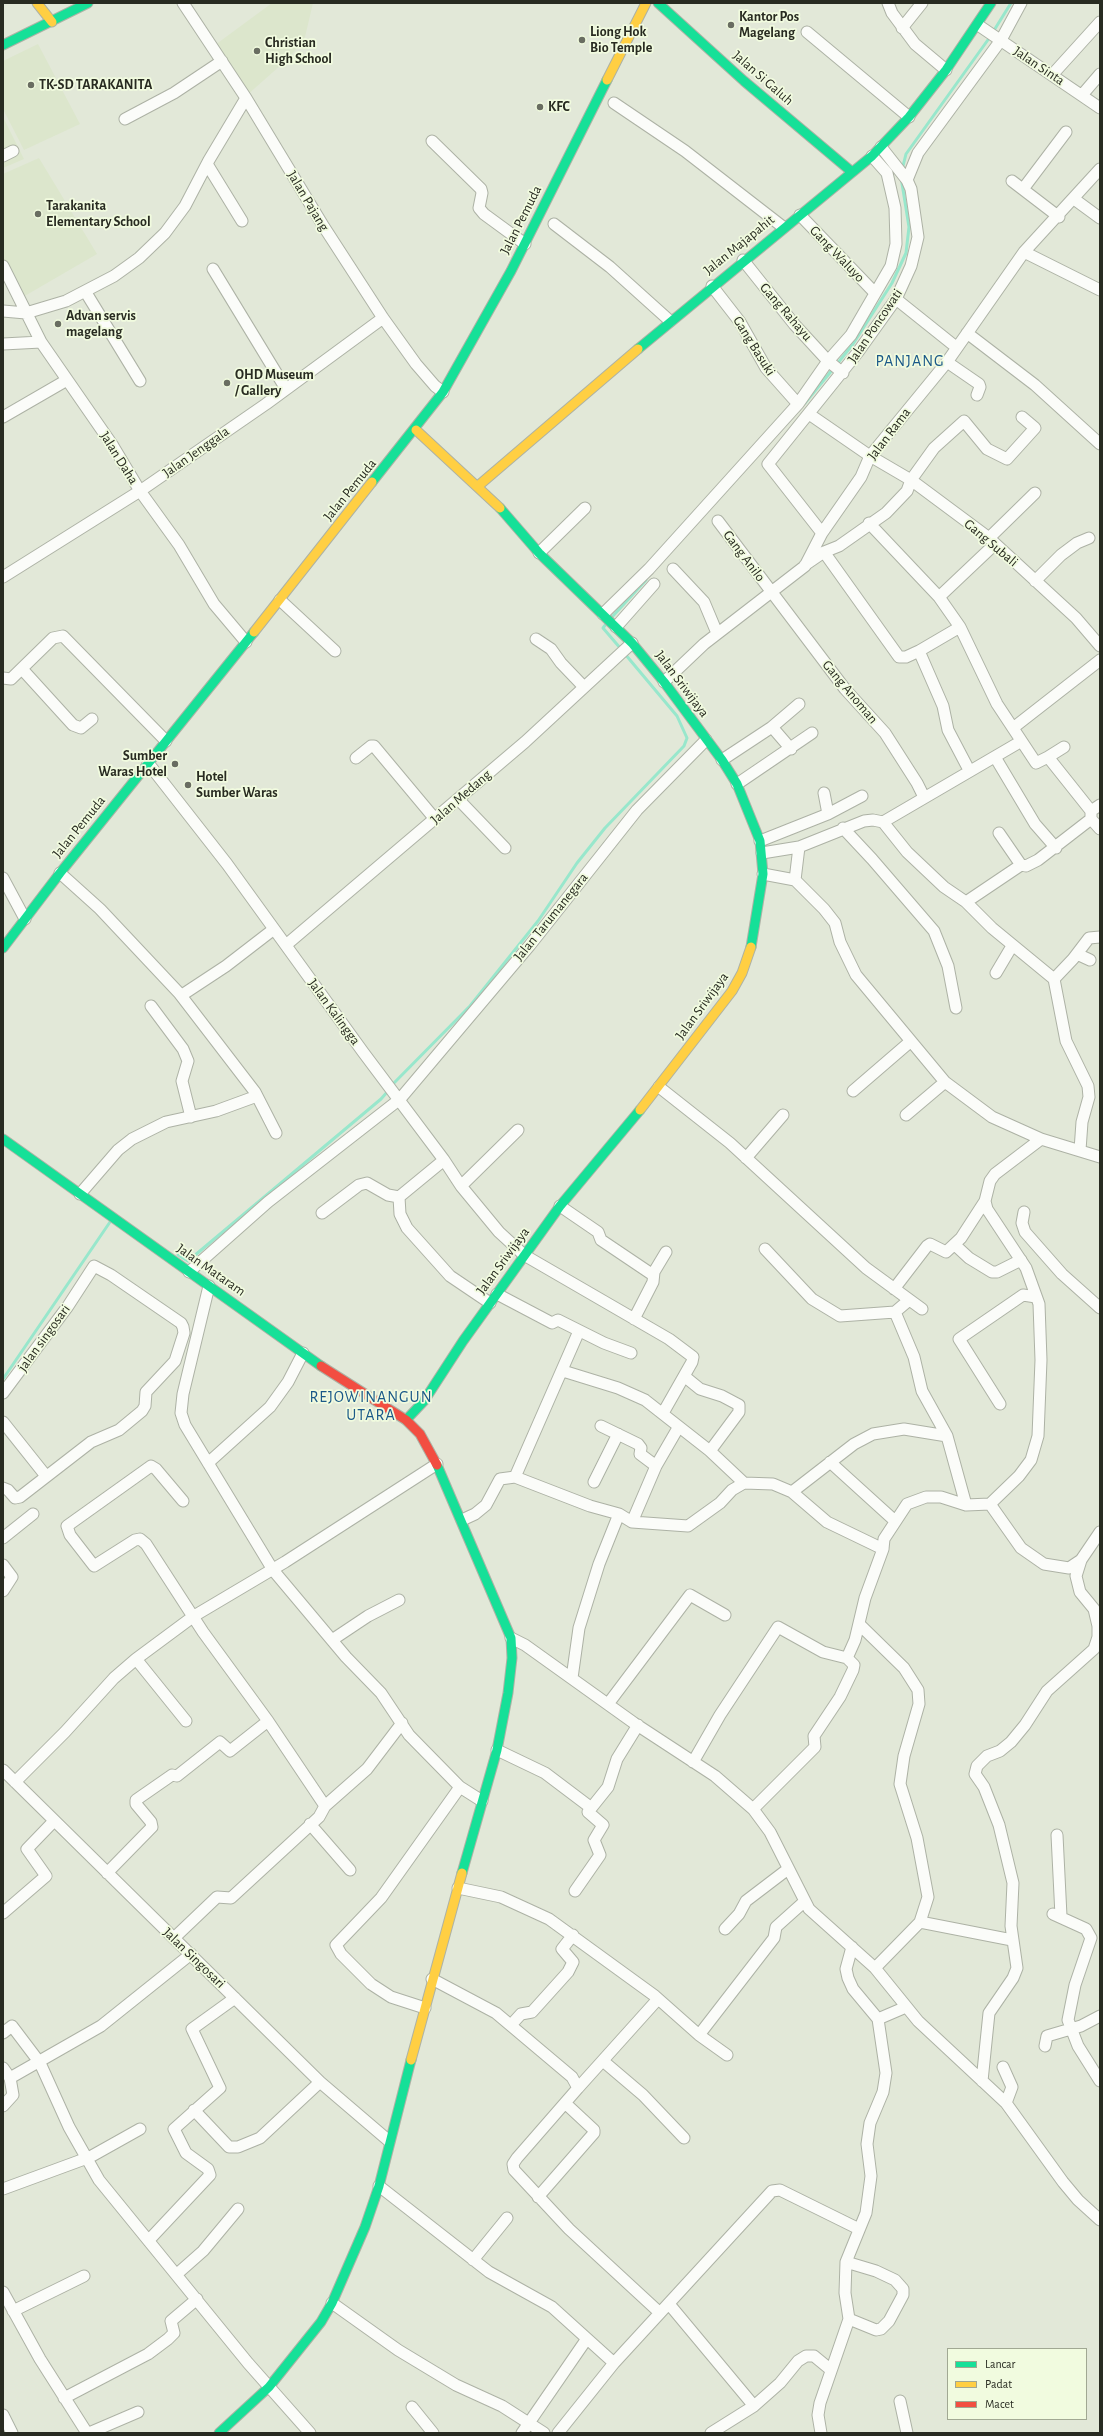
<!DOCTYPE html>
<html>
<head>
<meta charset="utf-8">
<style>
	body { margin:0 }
	#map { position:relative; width:1103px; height:2436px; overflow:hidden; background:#e2e8d8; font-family:"Alegreya Sans",sans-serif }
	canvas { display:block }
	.frame { position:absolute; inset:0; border:4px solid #282b21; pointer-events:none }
	.legend { position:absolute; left:947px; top:2348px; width:140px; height:72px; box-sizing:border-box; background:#f1fbdf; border:1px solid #a1a893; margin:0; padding:5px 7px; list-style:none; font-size:12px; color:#282b21 }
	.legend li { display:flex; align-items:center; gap:8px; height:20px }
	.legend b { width:20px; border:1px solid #a1a893 }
</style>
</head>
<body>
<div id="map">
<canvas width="1103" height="2436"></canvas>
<div class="frame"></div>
<ul class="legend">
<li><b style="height:5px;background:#16e098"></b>Lancar</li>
<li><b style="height:5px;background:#ffcf43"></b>Padat</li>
<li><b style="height:5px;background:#f24e42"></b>Macet</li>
</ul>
</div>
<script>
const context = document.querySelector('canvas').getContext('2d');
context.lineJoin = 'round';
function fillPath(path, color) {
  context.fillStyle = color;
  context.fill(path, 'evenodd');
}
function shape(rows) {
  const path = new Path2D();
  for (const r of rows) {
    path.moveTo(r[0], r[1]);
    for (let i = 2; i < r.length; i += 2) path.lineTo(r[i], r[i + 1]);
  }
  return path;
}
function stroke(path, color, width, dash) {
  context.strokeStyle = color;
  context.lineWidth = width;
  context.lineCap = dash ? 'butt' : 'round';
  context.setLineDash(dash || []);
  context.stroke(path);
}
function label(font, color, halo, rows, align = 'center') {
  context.font = font + ' "Alegreya Sans",sans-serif';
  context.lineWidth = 3.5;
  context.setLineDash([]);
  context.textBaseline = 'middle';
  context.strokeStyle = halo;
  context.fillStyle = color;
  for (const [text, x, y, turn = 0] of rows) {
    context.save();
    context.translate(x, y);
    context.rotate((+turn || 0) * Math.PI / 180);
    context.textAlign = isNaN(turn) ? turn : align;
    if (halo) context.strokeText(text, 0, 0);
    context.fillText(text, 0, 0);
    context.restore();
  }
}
const built = shape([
	[272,3,313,3,305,37,290,57,246,96,215,45],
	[38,44,80,124,24,150,3,109,3,61],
	[3,117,24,159,3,168],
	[39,158,97,254,23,297,3,259,3,174]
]);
const stream = shape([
	[993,32,1011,3],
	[902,170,906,154,990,37],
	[837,364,853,344,892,283,906,253,909,227,901,177],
	[805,403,833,369],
	[612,617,646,580],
	[606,624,603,628,621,649],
	[391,1086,470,1006,538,921,577,863,605,828,684,746,687,738,677,716,625,654],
	[178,1255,188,1261,381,1099,388,1091],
	[3,1379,110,1222]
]);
const street = shape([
	[183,3,246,98,324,227,383,318,416,364,435,386,443,392],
	[888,3,892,13,915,44,946,70],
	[978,25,1100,108],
	[902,28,922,3],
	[807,32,909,117],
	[1052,75,1100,22],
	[1082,95,1100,74],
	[614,103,685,151,783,227],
	[125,119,174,93,222,61],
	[432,141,481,189,482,193,479,208,484,214,525,244],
	[3,156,13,151],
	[207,164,242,221],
	[907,180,918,153,1001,40,1021,3],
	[1012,181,1059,217],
	[1023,189,1066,132],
	[1074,199,1100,218],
	[800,215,874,292],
	[554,224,610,267,670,321],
	[1024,252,1100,290],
	[743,260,794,324,828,361,843,373],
	[3,266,41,342,113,446,140,491,179,545,214,604,246,642],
	[213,269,286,389],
	[712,286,740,322,766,368,798,404],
	[85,291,140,381],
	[896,299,956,347],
	[3,311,26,313,66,301,114,276,139,258,165,233,185,206,209,160,246,98],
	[967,333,1035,385,1100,444],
	[3,344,41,342],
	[947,362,979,384,980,387,977,395],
	[809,414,870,456,911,480,989,538,1076,618,1100,646],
	[3,417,67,380],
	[718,521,845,689,885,733,917,783,924,797],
	[869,523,939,597,960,627,997,704,1036,763,1048,757,1091,811],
	[822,533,768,464,858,352,896,299,911,266,918,237,911,189,907,180,881,147],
	[989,538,1035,493],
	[824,552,899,657,906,657,919,651,960,627],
	[539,553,585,508],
	[805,565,824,552,839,546,886,513,907,491,911,480,934,448,964,421,987,449,1007,459,1035,428,1022,417],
	[673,569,704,602,717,633],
	[3,577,140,491,266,404,383,318],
	[1035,581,1061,555,1077,543,1089,538],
	[939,597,995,544],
	[280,600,335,651],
	[603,614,649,569,798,404,828,361,851,335,891,266,896,244,895,208,887,173,872,156],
	[616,627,654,584],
	[536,639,551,649,561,663,583,686],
	[919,651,943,706,948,730,969,770],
	[22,669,73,725,81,728,92,719],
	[3,678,11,679,53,638,63,636,166,741],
	[664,682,704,644,805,566,822,533,861,477,870,456,947,362,1024,252,1100,169],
	[772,727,791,749],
	[1013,728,1100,660],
	[995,757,1035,824,1056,848],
	[1048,757,1064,747],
	[356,758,371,746,374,746,435,819],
	[722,760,772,727,799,704],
	[148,763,227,864,363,1052,444,1160,461,1186,499,1232,524,1255,669,1339,693,1357,692,1362,663,1413],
	[737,784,812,733],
	[824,793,828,814],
	[458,799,505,848],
	[1100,805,1091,811,1091,819,1100,829],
	[883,822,907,852,944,887,966,902,992,928,1054,979,1066,1041,1088,1086,1089,1097,1082,1122,1080,1150],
	[843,828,872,859,934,931,948,966,956,1008],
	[999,833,1021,865],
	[760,841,828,814,862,796],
	[762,853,799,847],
	[60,873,100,909,179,993,255,1092,276,1133],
	[763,874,795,880,824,909,835,923,840,942,856,975,945,1082,992,1117,1041,1139,1100,1157],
	[3,878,25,919],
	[795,880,799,847,864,821,873,820,883,822,1020,742],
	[966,902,1021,865,1026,866,1038,860,1091,819],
	[286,945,525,742,632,643],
	[1077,954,1090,960],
	[996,973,1012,946],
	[1054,979,1073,959,1089,938,1100,937],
	[182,995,226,966,274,929],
	[151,1006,183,1049,188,1061,182,1081,191,1117],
	[659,1087,730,1143,866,1268,922,1309],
	[853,1091,911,1041],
	[906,1115,945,1082],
	[746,1158,783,1115],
	[461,1186,518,1130],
	[80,1194,118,1150,132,1139,166,1122,216,1111,257,1096],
	[399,1197,400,1214,407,1228,450,1276,490,1303],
	[560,1206,598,1232,601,1240,653,1275],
	[1024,1212,1022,1223,1025,1232,1062,1274,1100,1308],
	[322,1213,359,1185,367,1183,388,1195,399,1197,444,1160],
	[955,1245,969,1258,992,1272,997,1272,1021,1260],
	[765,1249,812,1299,840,1316,895,1312],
	[189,1272,268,1202,400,1099,530,945,637,810,706,740],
	[209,1286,183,1394,181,1413,185,1425,273,1570,346,1657,381,1693,409,1735,460,1787,482,1801],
	[894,1289,927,1246,930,1244,946,1252,961,1238,985,1201,990,1181,995,1174,1041,1139],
	[497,1294,552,1323,558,1320,604,1343,631,1353],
	[908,1301,895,1312,914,1357,922,1391,947,1436],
	[634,1319,653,1282,654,1272,666,1252],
	[579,1331,515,1477,590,1506,619,1514,632,1522,688,1526,720,1503,732,1490,744,1483,773,1484,792,1492,827,1522,883,1549,865,1598,855,1640,847,1658,823,1652,778,1627,720,1715,693,1762],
	[563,1371,618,1388,645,1400,710,1451,744,1483],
	[684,1376,700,1389,722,1396,739,1405,739,1412,710,1451],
	[3,1393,68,1306,94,1266,111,1275,181,1323,183,1327,184,1333,175,1361,146,1392,145,1406,142,1411,119,1430,91,1442,20,1497,15,1498,8,1490,3,1488],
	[1000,1404,959,1339,1023,1295,1036,1297],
	[3,1422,46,1476],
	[601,1426,638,1444,641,1448,640,1454,656,1466],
	[830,1462,895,1521],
	[208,1463,270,1407,288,1382,303,1353],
	[594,1482,618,1434],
	[792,1492,854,1444,873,1434,904,1429,947,1436,966,1505],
	[183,1501,156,1469,151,1466,67,1526,70,1535,94,1566,135,1540,140,1539,146,1544,203,1632,268,1721,325,1806],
	[990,1504,1021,1548,1044,1564,1069,1568,1081,1560],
	[462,1520,475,1514,486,1505,500,1479,515,1477],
	[632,1522,656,1466,678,1428],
	[3,1538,33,1514],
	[883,1549,884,1539,907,1504,926,1497,941,1497,966,1505,990,1504,1019,1476,1031,1460,1038,1436,1041,1360,1039,1304,1026,1268,987,1209,985,1201],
	[3,1565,12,1577,3,1591],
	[860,1625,904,1668,918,1690,919,1704,904,1756,900,1784,917,1838,928,1897,920,1922,875,1968],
	[511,1638,525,1645,634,1723,715,1776,753,1809,770,1832,809,1909,875,1968,918,2021,1006,2103,1063,2182,1078,2200,1100,2220],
	[332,1640,368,1616,399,1600],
	[136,1659,186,1721],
	[572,1678,579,1628,599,1564,619,1514],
	[608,1704,690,1595,725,1615],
	[497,1750,545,1773,590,1807],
	[3,1770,320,2082,389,2141],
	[15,1782,65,1732,114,1678,136,1659,194,1616,285,1562,437,1464],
	[753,1809,815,1747,814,1736,840,1697,853,1670,854,1665,847,1658],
	[310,1824,350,1870],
	[1057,1835,1061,1916],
	[107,1873,152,1827,151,1822,136,1804,136,1800,172,1775,177,1776,220,1742,230,1751,268,1721],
	[458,1888,501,1897,549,1919,655,1996,699,2035,774,1938,776,1927,805,1901],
	[575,1891,600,1855,594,1840,603,1825,588,1812,608,1787,617,1759,638,1725],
	[3,1913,46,1876,27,1849,54,1821],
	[1053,1914,1086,1929,1091,1938,1075,1985,1068,2020,1078,2046,1100,2081],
	[920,1922,1012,1940],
	[725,1929,739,1914,746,1901,788,1869],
	[174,1938,217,1897,231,1898,319,1817,325,1806,367,1769,402,1723],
	[852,1947,846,1969,848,1978,853,1989,878,2019],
	[432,1979,496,2013,572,2077,578,2088,517,2158,513,2164,514,2170,569,2229,660,2313],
	[425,2008,391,1997,371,1984,341,1954,336,1945,381,1898,460,1787],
	[511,2025,521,2014,532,2012,568,1972,573,1962,562,1949,573,1935],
	[3,2033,12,2026,40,2063,69,2127,99,2180,248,2363,310,2433],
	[699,2035,727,2055],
	[1045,2046,1047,2036,1081,2026,1100,2016],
	[603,2061,643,2095,684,2138],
	[1003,2067,1012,2087,1006,2103],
	[3,2068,10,2078],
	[982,2081,989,2013,1013,1978,1017,1968,1011,1926,1013,1883,999,1825,984,1787,975,1774,977,1766,987,1756,1000,1751,1011,1742,1025,1725,1047,1691,1094,1649,1098,1637,1098,1626,1094,1609,1080,1592,1076,1576,1081,1560,1100,1532],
	[578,2088,658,1999],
	[3,2106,13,2095,10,2078,101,2026,191,1954],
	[194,2110,229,2147,238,2147,260,2138,320,2082],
	[379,2186,489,2272,552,2307,614,2363],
	[3,2189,90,2157,140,2129],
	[538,2197,594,2133,594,2130,565,2103],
	[149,2240,210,2175,208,2169,186,2153,174,2129,220,2088,192,2029,235,1998],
	[473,2260,507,2218],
	[846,2262,876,2271,895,2280,903,2289,903,2295,889,2321,881,2329,876,2330,849,2319],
	[177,2274,203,2251,238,2209],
	[3,2292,40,2359,87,2433],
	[332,2303,398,2350,456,2385,502,2406,544,2433],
	[669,2304,754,2406,780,2383,798,2361,806,2356,814,2356,831,2370],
	[13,2311,84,2276],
	[64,2398,148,2354,168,2339,174,2333,171,2321,197,2299],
	[900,2401,907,2433],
	[412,2407,433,2433],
	[3,2415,12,2433],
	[89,2433,138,2412],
	[522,2433,586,2340],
	[558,2433,614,2363,772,2191,780,2190,859,2229],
	[711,2433,754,2406],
	[821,2433,818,2415,820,2403,849,2319,845,2293,846,2262,866,2213,871,2176,867,2144,870,2123,883,2092,886,2073,878,2019,906,2007]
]);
const fast = shape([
	[658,3,744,81,852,172],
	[3,45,88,3],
	[638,349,872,156,909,117,946,70,991,3],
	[372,482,443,392,511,271,607,80],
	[500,508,539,553,632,643,664,682,722,760,737,784,760,841,763,874,751,947],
	[3,948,60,873,254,632],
	[3,1139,321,1366],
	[406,1420,424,1401,463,1341,560,1206,640,1110],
	[437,1465,511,1638,512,1658,508,1693,497,1750,462,1873],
	[219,2433,269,2387,321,2322,332,2303,365,2227,379,2186,411,2060]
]);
const slow = shape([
	[37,3,52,22],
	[607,80,646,3],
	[416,430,500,508],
	[478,486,638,349],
	[254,632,372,482],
	[640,1110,732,991,742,973,751,947],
	[411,2060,462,1873]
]);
const jam = shape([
	[321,1366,406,1420,420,1434,437,1465]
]);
const markers = [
	[731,25,4,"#696d61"],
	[582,40,4,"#696d61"],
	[257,51,4,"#696d61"],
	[31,85,4,"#696d61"],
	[540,107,4,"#696d61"],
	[38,214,4,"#696d61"],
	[58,324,4,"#696d61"],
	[227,383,4,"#696d61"],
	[175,764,4,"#696d61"],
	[188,785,4,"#696d61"]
];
const poiNames = [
	["Kantor Pos",739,17],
	["Magelang",739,33],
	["Liong Hok",590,32],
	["Bio Temple",590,48],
	["Christian",265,43],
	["High School",265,59],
	["TK-SD TARAKANITA",39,85],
	["KFC",548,107],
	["Tarakanita",46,206],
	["Elementary School",46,222],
	["Advan servis",66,316],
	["magelang",66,332],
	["OHD Museum",235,375],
	["/ Gallery",235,391],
	["Sumber",167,756,"right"],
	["Waras Hotel",167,772,"right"],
	["Hotel",196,777],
	["Sumber Waras",196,793]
];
const streetNames = [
	["Jalan Sinta",1039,66,34],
	["Jalan Si Galuh",763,78,41],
	["Jalan Pajang",308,201,59],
	["Jalan Pemuda",521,220,-63],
	["Jalan Majapahit",739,245,-39],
	["Gang Waluyo",837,254,46],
	["Gang Rahayu",786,312,49],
	["Jalan Poncowati",875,326,-56],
	["Gang Basuki",754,346,58],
	["Jalan Rama",889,434,-53],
	["Jalan Jenggala",196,452,-35],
	["Jalan Daha",119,458,58],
	["Jalan Pemuda",350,490,-51],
	["Gang Subali",991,543,40],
	["Gang Anilo",744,556,53],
	["Jalan Sriwijaya",682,684,53],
	["Gang Anoman",850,692,50],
	["Jalan Medang",461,797,-41],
	["Jalan Pemuda",79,827,-51],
	["Jalan Tarumanegara",551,917,-51],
	["Jalan Sriwijaya",702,1006,-54],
	["Jalan Kalingga",334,1012,54],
	["Jalan Sriwijaya",503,1261,-54],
	["Jalan Mataram",211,1270,35],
	["jalan singosari",44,1338,-54],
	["Jalan Singosari",194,1958,44]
];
const quarterNames = [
	["PANJANG",910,361],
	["REJOWINANGUN",371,1397],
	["UTARA",371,1415]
];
fillPath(built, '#dce6cc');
stroke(stream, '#98e7cc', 3);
stroke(street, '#adb2a5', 13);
stroke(fast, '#adb2a5', 11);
stroke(slow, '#adb2a5', 11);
stroke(jam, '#adb2a5', 11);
stroke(street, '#fbfcf9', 11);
stroke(fast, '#16e098', 9);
stroke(slow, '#ffcf43', 9);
stroke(jam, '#f24e42', 9);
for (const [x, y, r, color] of markers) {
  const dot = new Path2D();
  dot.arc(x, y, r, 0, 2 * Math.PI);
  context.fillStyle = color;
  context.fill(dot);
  stroke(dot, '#f1fbdf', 1.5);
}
label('bold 14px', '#282b21', '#f1fbdf', poiNames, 'left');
label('14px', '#282b21', '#f1fbdf', streetNames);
context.letterSpacing = '1px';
label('16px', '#1a5888', '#f1fbdf', quarterNames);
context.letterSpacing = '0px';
</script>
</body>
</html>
